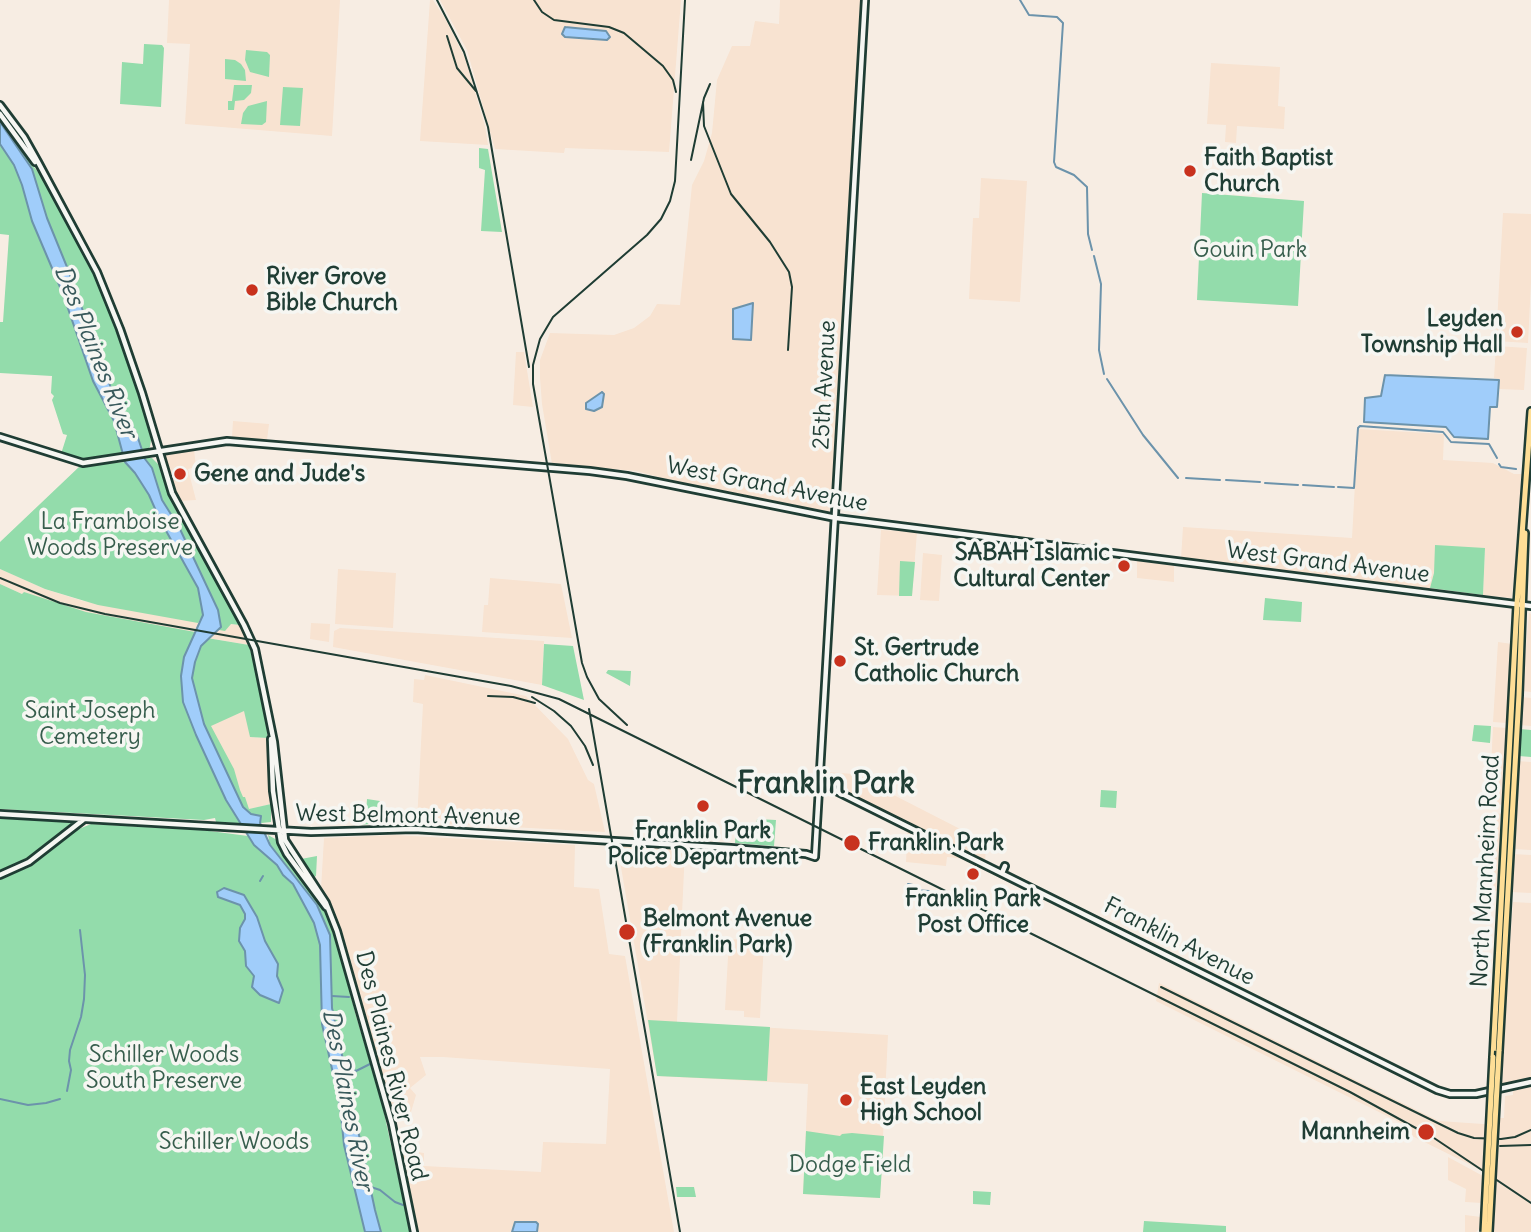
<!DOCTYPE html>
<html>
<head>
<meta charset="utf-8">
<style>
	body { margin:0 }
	canvas { display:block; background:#f7ede3 }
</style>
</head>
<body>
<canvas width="1531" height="1232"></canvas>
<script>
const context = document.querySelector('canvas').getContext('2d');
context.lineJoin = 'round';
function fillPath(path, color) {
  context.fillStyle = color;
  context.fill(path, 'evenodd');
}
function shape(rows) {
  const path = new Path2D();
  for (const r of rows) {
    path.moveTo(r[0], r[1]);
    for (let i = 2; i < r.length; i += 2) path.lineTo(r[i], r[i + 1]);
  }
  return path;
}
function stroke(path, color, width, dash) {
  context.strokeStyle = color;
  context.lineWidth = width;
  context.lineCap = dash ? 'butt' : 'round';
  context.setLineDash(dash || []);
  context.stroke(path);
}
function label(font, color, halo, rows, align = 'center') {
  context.font = font + ' Delius,sans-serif';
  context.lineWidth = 7;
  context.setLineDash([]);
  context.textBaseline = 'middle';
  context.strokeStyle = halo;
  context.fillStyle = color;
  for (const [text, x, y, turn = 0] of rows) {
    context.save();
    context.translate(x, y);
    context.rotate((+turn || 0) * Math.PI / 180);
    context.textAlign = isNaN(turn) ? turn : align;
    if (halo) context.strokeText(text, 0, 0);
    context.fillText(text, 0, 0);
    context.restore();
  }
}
const built = shape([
	[169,0,340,0,332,136,185,124,190,44,167,43],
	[430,0,433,0,446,20,465,58,485,126,488,145,420,141],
	[440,0,681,0,669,152,565,148,564,153,495,149,467,50],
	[780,0,861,0,831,511,826,512,784,504,682,483,636,471,552,464,542,404,540,378,540,360,550,333,614,335,634,328,650,316,657,304,680,305,692,185,704,161,712,133,717,80,732,46,750,46,755,21,779,24],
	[1211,63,1280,67,1278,106,1285,107,1284,129,1237,126,1236,143,1225,142,1226,125,1207,124],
	[981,178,1027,181,1020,302,969,299,973,218,979,218],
	[1503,213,1531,214,1531,282,1528,343,1496,341],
	[1496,346,1527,348,1524,390,1499,389,1499,379,1494,378],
	[516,352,524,352,533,407,513,405],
	[233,421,269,424,267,440,232,437],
	[1358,429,1444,434,1443,460,1493,463,1514,474,1522,474,1512,598,1483,595,1485,548,1434,573,1430,588,1181,559,1183,527,1352,538],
	[194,449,196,467,188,469,196,500,179,501,165,457,168,454],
	[881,530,917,532,912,596,877,595],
	[923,553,942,555,939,601,920,600],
	[1137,561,1174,566,1174,582,1137,578],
	[0,569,45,589,83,601,200,620,194,635,99,619,22,594,0,584],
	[338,569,396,573,393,628,335,624],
	[490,578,561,584,572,638,482,632,484,605,488,605],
	[1529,613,1531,614,1531,692,1522,691],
	[220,623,240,625,249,645,208,638],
	[311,623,330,624,329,642,310,639],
	[340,628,544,641,542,685,333,647,334,631],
	[1498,642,1512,644,1507,723,1493,722],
	[425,675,526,696,568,739,588,780,594,784,605,832,417,822,423,704,413,702,414,679,424,680],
	[1521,697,1531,698,1531,726,1519,725],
	[245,710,250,737,268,738,271,804,246,810,206,728],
	[1493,727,1507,728,1503,803,1500,805,1489,805],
	[1517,761,1531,762,1531,850,1514,849],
	[825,772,883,776,882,789,966,832,966,838,986,848,985,861,947,857,946,866,906,862,908,822,825,781],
	[1486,812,1503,814,1497,891,1483,890,1488,821,1486,820],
	[395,835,575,845,574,887,599,889,609,954,625,956,674,1232,417,1232,402,1164,398,1135,399,1130,418,1128,417,1152,424,1153,424,1166,541,1172,543,1142,606,1144,610,1069,443,1057,420,1057,426,1075,410,1088,416,1095,411,1112,391,1112,369,1040,340,930,321,889,324,838],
	[617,844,685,849,677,1022,888,1035,880,1198,803,1194,808,1084,657,1076],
	[1512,854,1531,855,1531,893,1510,892],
	[1513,902,1531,903,1531,1078,1500,1084],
	[729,939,764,941,760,1018,744,1017,744,1011,725,1010],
	[1159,983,1439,1121,1498,1125,1499,1118,1504,1118,1505,1096,1513,1095,1513,1091,1531,1087,1531,1232,1493,1232,1496,1182,1481,1170,1404,1132,1405,1125,1156,1001],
	[1448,1157,1483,1176,1482,1203,1465,1202,1466,1189,1448,1180],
	[1465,1215,1481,1217,1480,1228,1476,1232,1465,1232]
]);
const green = shape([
	[144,44,162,45,164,48,161,107,120,104,122,62,143,64],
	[246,50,267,52,270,55,269,77,250,72,245,60],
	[225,59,235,60,241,64,245,70,246,81,225,79],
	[234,85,252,85,251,93,244,100,235,101,234,110,228,110,228,101,232,101],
	[283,87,303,88,300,126,280,125],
	[267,101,266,122,262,125,241,124,243,113,248,106],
	[0,118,44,181,77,239,96,279,137,385,151,440,150,447,146,450,85,461,61,454,67,435,63,434,52,400,54,396,51,393,52,376,0,373,0,322,3,322,9,235,0,234],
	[479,148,488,149,502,232,481,231,485,170,479,168],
	[1202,193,1304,201,1298,306,1197,300],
	[145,458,152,458,158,464,173,505,240,625,231,624,225,631,219,630,221,626,200,620,198,623,98,605,45,589,0,569,0,542,80,466,125,462],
	[1435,545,1485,548,1483,595,1430,588,1434,573],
	[900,561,915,562,912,596,899,596],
	[0,584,22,594,24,592,86,612,195,632,195,636,249,645,263,701,268,738,250,737,244,711,211,726,234,769,240,790,243,797,245,797,249,809,271,804,271,822,252,824,216,822,215,818,204,820,0,809],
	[206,728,243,807,233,812,198,739],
	[1265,598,1302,602,1301,622,1263,620],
	[544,644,573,646,584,700,542,685],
	[608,670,631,671,630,686,606,673],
	[1474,725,1491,726,1490,743,1472,741],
	[1520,729,1531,730,1531,757,1519,756],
	[1101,790,1117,791,1116,808,1100,807],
	[367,799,380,801,379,823,360,825,361,814,366,814],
	[0,817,59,821,72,823,30,856,0,872],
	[757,819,776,820,774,846,735,843,736,831,743,826,756,827],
	[91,824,202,830,248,836,254,845,277,865,283,875,298,890,314,923,320,945,322,1024,340,1105,344,1145,365,1232,0,1232,0,879,27,868,79,829],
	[268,835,277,840,325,912,335,935,356,1016,381,1099,410,1232,381,1232,375,1210,332,1008,330,935,295,876,270,845],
	[317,856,316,876,314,877,301,859],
	[648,1020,770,1027,767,1081,657,1076],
	[806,1131,840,1136,842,1134,852,1133,884,1136,880,1198,803,1194],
	[676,1187,694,1187,696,1197,677,1197],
	[973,1191,991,1192,990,1205,973,1204],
	[1144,1221,1226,1226,1226,1232,1143,1232]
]);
const water = shape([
	[565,27,606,31,610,37,607,40,565,37,562,34,565,27],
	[0,122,32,169,47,218,67,267,112,391,137,435,145,459,152,468,162,500,179,527,218,610,221,627,201,646,195,662,192,678,204,724,243,807,251,814,261,816,260,823,270,845,317,905,330,935,332,1008,375,1210,381,1232,365,1232,344,1145,340,1105,322,1024,320,945,314,923,293,884,283,875,277,865,254,845,226,800,196,735,183,702,181,676,184,657,203,615,198,588,160,520,149,495,135,473,125,462,114,421,93,381,63,294,32,221,22,185,14,165,0,144,0,122],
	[753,303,751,340,733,339,733,309,753,303],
	[1385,375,1499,380,1497,407,1490,407,1488,439,1454,437,1446,427,1364,422,1365,398,1381,396,1385,375],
	[602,392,604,394,602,407,594,411,586,409,586,403,602,392],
	[908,884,913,885,913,890,929,891,929,894,931,892,939,894,940,897,933,899,930,896,907,895,908,884],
	[224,888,244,895,257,917,265,941,278,964,277,976,283,990,279,1003,260,995,252,987,254,976,246,966,245,951,239,941,240,928,245,919,245,914,240,905,218,897,217,892,224,888],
	[515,1222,536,1222,538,1224,537,1232,512,1232,515,1222]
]);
const stream = shape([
	[1020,0,1029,15,1057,17,1063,23,1054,162,1056,167,1074,175,1087,187,1088,234,1092,250],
	[1094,256,1101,284,1099,350,1104,374],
	[1107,379,1143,435,1178,478],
	[1499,464,1501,467,1516,469],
	[1186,478,1220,480],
	[1226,480,1260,482],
	[1265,483,1298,485],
	[1303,485,1334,487],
	[1338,487,1354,488,1358,428,1360,426,1443,432,1451,442,1489,444,1497,458],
	[260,881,263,876],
	[332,996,349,997],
	[346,1072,351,1069,356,1071,370,1064],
	[67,1091,71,1070,69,1061,70,1050,81,1017,84,999,85,975,80,930],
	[0,1099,28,1105,46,1103,60,1099],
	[368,1186,380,1190,395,1202,403,1205]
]);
const secondary = shape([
	[0,105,24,137,38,162,97,272,120,329,142,393,172,493,244,625],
	[0,114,35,162],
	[0,437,83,463,227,441,590,471,627,476,836,518,1531,606],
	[244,625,255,649,274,742,285,840,326,903,337,931,392,1124,414,1232],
	[271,739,273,791,281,842,287,854,326,907],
	[820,783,1437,1090,1450,1094,1476,1094,1531,1082],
	[0,814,311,832,414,829,731,848,806,854,815,857,865,0],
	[1002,873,1005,866],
	[0,875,29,862,83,820]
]);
const primary = shape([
	[1499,1051,1519,695,1525,533],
	[1493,1057,1517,604,1531,411]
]);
const rail = shape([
	[437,0,464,52,488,127,529,367],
	[534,0,542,12,554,20,609,27,624,33,663,66,673,80,676,92],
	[447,36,457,68,476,91],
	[703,102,704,126,731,194,770,242,789,272,792,287,788,350],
	[691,160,704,98,710,84],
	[0,578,60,603,105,614,511,686,559,699,1350,1092,1434,1138,1531,1203],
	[488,696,513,697,535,703],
	[532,697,554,711,571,726,585,746,593,765],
	[589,709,680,1232],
	[627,725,599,699,587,677,582,663,533,384,533,365,540,339,553,317,647,235,661,219,670,201,675,181,685,0],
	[1161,987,1458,1133,1474,1138,1501,1139,1515,1137,1531,1130],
	[1500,1146,1531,1145]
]);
const primaryBridge = shape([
	[1484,1232,1493,1057],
	[1489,1232,1499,1051]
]);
const markers = [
	[1190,171,7,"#c8321e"],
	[252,290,7,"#c8321e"],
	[1517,332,7,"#c8321e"],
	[180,474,7,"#c8321e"],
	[1124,566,7,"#c8321e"],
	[840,661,7,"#c8321e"],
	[703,806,7,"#c8321e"],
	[852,843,9,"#c8321e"],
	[973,874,7,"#c8321e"],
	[627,932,9,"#c8321e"],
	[846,1100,7,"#c8321e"],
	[1426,1132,9,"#c8321e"]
];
const poiNames = [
	["Faith Baptist",1204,158],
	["Church",1204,184],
	["River Grove",266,277],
	["Bible Church",266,303],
	["Leyden",1503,319,"right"],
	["Township Hall",1503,345,"right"],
	["Gene and Jude's",194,474],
	["SABAH Islamic",1110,553,"right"],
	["Cultural Center",1110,579,"right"],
	["St. Gertrude",854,648],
	["Catholic Church",854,674],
	["Franklin Park",703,831,"center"],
	["Police Department",703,857,"center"],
	["Franklin Park",868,843],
	["Franklin Park",973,899,"center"],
	["Post Office",973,925,"center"],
	["Belmont Avenue",643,919],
	["(Franklin Park)",643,945],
	["East Leyden",860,1087],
	["High School",860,1113],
	["Mannheim",1410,1132,"right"]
];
const parkNames = [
	["Gouin Park",1250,250],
	["La Framboise",110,522],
	["Woods Preserve",110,548],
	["Saint Joseph",90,711],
	["Cemetery",90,737],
	["Schiller Woods",164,1055],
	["South Preserve",164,1081],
	["Schiller Woods",234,1142],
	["Dodge Field",850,1165]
];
const streetNames = [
	["25th Avenue",825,385,-87],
	["West Grand Avenue",767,485,11],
	["West Grand Avenue",1328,563,7],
	["West Belmont Avenue",408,816,1],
	["North Mannheim Road",1486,871,-87],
	["Franklin Avenue",1179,942,27],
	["Des Plaines River Road",391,1066,76]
];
const waterNames = [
	["Des Plaines River",95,352,68],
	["Des Plaines River",347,1100,79]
];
const districtNames = [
	["Franklin Park",826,784]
];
fillPath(built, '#f8e3d1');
fillPath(green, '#93dcab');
fillPath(water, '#a0cdfa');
stroke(water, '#6c93ab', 2);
stroke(stream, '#6c93ab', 2);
stroke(secondary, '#1f3d34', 10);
stroke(primary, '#1f3d34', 10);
stroke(secondary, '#f6f6f2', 4.5);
stroke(primary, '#fede96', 5);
stroke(rail, '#1f3d34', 2);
stroke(primaryBridge, '#1f3d34', 10, []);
stroke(primaryBridge, '#fede96', 5);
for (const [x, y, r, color] of markers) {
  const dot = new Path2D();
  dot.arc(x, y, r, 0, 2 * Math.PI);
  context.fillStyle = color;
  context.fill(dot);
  stroke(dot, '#f6f6f2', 2.5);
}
label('bold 23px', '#1f3d34', '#f6f6f2', poiNames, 'left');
label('23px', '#365d4c', '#f6f6f2', parkNames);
label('23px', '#1f3d34', '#f6f6f2', streetNames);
label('italic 24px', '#395a5c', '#f6f6f2', waterNames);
label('bold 30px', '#1f3d34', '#f6f6f2', districtNames);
</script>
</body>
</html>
